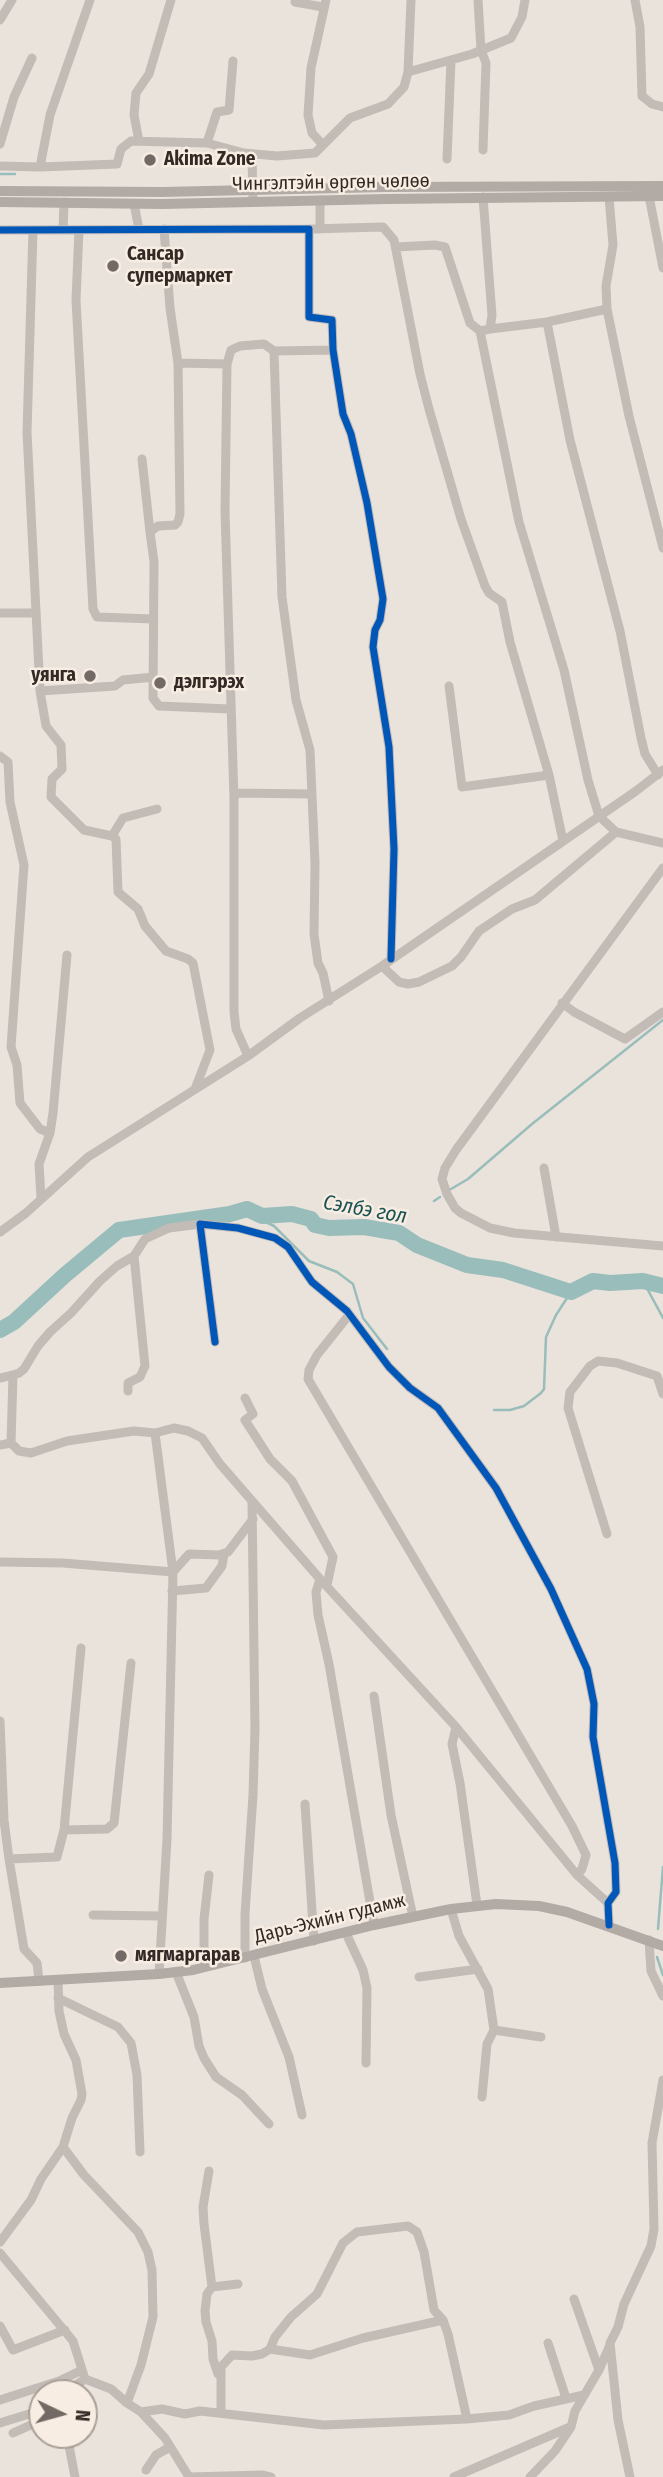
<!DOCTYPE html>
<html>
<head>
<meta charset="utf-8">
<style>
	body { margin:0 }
	#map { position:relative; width:663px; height:2477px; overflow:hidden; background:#eae3dc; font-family:"Fira Sans Condensed",sans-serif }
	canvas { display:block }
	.north { position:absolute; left:28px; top:2379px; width:70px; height:70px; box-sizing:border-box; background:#f8ede2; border:2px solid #a99f96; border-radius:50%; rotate:95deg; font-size:19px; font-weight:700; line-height:28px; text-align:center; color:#332925 }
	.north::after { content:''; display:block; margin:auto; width:24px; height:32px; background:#736a65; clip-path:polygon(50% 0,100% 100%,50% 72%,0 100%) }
</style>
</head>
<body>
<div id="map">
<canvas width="663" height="2477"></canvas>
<div class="north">N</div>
</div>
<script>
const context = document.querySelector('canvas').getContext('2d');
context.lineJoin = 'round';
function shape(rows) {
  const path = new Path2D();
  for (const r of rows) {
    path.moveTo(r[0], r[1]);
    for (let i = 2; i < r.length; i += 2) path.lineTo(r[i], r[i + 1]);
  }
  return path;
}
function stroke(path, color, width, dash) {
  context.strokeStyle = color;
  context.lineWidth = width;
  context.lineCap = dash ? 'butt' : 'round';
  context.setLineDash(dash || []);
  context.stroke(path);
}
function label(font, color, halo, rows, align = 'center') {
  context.font = font + ' "Fira Sans Condensed",sans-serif';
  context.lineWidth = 5;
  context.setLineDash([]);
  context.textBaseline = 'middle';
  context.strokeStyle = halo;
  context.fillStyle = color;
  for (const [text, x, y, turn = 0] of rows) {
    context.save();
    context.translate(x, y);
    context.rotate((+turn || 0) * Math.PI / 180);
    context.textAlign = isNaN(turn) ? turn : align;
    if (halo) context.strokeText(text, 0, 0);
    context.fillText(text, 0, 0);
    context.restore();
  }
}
const stream = shape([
	[0,174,15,174],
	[451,1189,468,1179,532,1124,663,1020],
	[434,1201,440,1197],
	[230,1214,251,1215,274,1226,309,1261,337,1272,353,1284,363,1318,387,1349],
	[643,1281,663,1318],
	[494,1410,510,1410,524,1406,541,1393,544,1389,546,1337,556,1315,571,1292],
	[658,1929,663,1867],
	[657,1957,663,1975]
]);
const river = shape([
	[0,1330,14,1322,65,1275,119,1230,230,1214,247,1209,262,1216,292,1214,311,1219,315,1225,329,1228,364,1227,399,1233,417,1245,467,1265,503,1270,571,1292,593,1281,610,1283,643,1281,663,1286]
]);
const minor = shape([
	[478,0,481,50,486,63,483,150],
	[635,0,640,27,642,96,652,104,663,107],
	[295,2,323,7],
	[0,20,12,0],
	[408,72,472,54,511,38,522,17,525,0],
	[139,141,134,115,136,93,149,74,171,0],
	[207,143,217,112,229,110,233,61],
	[0,144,14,97,32,58],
	[323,145,312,133,308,115,311,68,326,0],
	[252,154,253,202],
	[447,159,451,60],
	[0,166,40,167,117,164,121,149,131,141,207,143,244,153,277,156,315,153,350,118,388,104,404,87,408,72,411,0],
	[40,167,50,115,90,0],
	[649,196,663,268],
	[483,197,492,315,490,329,480,331,519,522,564,670,588,780,599,816,616,832,663,843],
	[320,200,320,229],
	[134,204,139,229],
	[164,229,170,308,178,363,180,514,178,522,175,525,158,526,150,532,154,562,153,698,159,706,230,709],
	[309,229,383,227,394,240,420,374,429,409,461,519,485,586,489,593,502,602,510,642,549,775,563,841],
	[0,230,309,229,309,317,332,320,333,350,343,414,351,434,367,503,383,599,380,620,375,630,373,647,389,747,394,849,391,959],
	[33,230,27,432,40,691,115,686,123,680,154,677],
	[63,230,64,202],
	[79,230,76,300,93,609,97,617,153,619],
	[396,247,435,245,445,247,470,323,480,331],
	[607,309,629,416,663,548],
	[547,322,570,440,620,631,641,738,645,754,658,775],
	[490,329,547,322,607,309,606,286,613,245,609,197],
	[274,351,282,597,296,700,310,750,315,863,314,934,318,963,323,973,329,1001],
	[178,363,227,364],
	[142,459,150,532],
	[0,613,36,613],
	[449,686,462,787,549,775],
	[40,691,46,726,61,745,62,769,52,779,51,797,84,830,112,836,116,839,118,892,138,909,145,926,166,951,188,959,193,963,210,1050,195,1089],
	[0,756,8,762,10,802,24,865,11,1047,17,1065,20,1103,40,1129,50,1133],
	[234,793,312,794],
	[112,836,123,818,157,809],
	[663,868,456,1150,445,1168,442,1179,447,1194,455,1208,461,1213,490,1228,514,1233,663,1246],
	[382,966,399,982,408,984,419,982,452,966,461,957,479,931,512,909,535,900,616,832],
	[562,1003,574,1012,625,1039,663,1012],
	[248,1056,236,1029,234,1012,234,799,225,511,227,364,231,350,240,346,264,344,274,351,333,350],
	[544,1168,556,1237],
	[41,1198,39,1164,50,1133,53,1113,67,955],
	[0,1232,26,1213,88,1157,248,1056,300,1018,382,966,636,791,663,770],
	[349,1315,317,1355,309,1370,308,1379,572,1826,586,1855,582,1869,577,1875],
	[215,1342,200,1224,238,1228,275,1238,288,1247,312,1282,347,1311,389,1367,410,1388,438,1408,496,1488,551,1589,587,1669,594,1704,593,1737,615,1863,616,1892,608,1903,609,1925],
	[13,1375,19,1373,24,1369,38,1346,50,1332,71,1313,100,1281,117,1266,134,1256,145,1239,169,1228,200,1224],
	[0,1378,13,1375,11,1443],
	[128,1391,128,1383,140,1377,145,1366,134,1256],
	[245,1398,253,1414,245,1420,270,1459,292,1481,333,1557,327,1585],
	[155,1433,173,1572,167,1839,159,1974],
	[0,1445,11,1443,19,1451,31,1453,67,1441,134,1431,155,1433,174,1428,188,1431,202,1438,220,1464,320,1579,456,1727,577,1875,608,1903],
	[607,1534,568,1408,570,1392,590,1366,598,1361,617,1363,657,1376,663,1394],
	[0,1562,63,1563,173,1572,189,1554,219,1555,228,1552,253,1519],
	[320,1579,316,1592,318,1615,329,1664,374,1925],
	[172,1591,206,1588,222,1566,224,1554],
	[374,1696,391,1815,413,1917],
	[0,1721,4,1820,9,1859,24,1949,37,1963,39,1981],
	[456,1727,452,1744,460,1783,477,1905],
	[305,1804,314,1941],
	[64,1830,107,1829,114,1823,131,1663],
	[9,1859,57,1857,64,1830,81,1648],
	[451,1909,459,1936,488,1989,494,2030,541,2037],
	[93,1915,161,1916],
	[346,1933,363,1970,367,1988,366,2063],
	[649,1940,651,1971,663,1996],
	[254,1956,262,1989,289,2057,302,2115],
	[245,1958,245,1914,253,1795,255,1729,252,1502],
	[204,1967,204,1919,209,1875],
	[176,1972,194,2017,199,2046,204,2058,216,2077,242,2095,269,2124],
	[419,1977,478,1969],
	[58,1998,118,2027,131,2043,137,2075,140,2152],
	[482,2097,487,2044,494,2030],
	[63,2147,84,2175,138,2232,148,2252,152,2270,153,2317,141,2365,127,2403],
	[209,2171,203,2207,204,2224,212,2287,207,2294,205,2311,206,2322,212,2341,213,2359,218,2374],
	[0,2242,31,2200,41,2179,63,2147,72,2118,81,2100,82,2094,76,2060,64,2034,59,2011,58,1980],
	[0,2253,73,2341,85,2379,111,2389,127,2403,141,2412,165,2438,189,2477],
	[212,2287,238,2284],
	[574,2299,599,2370],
	[0,2326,13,2350,65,2330],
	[548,2343,566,2398],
	[270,2349,275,2337,291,2317,317,2294,343,2243,357,2232,408,2226,417,2232,424,2252,434,2310,443,2320,448,2334,467,2419],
	[68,2393,73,2387,85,2379],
	[0,2400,59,2381,82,2370],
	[141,2412,162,2409,185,2414,200,2411,324,2425,467,2419,509,2415,534,2406,584,2395],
	[221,2413,221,2367,232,2355,252,2356,262,2354,270,2349,310,2355,363,2338,443,2320],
	[0,2423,42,2410],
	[13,2433,42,2420],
	[67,2435,75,2477],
	[146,2470,156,2455,170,2447],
	[189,2477,263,2475,271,2477],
	[454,2477,570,2427],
	[530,2477,555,2451,571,2427,575,2411,599,2370,610,2345],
	[630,2477,618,2420,610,2343,618,2327,624,2304,651,2246,654,2229,652,2143,663,2080]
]);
const major = shape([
	[0,191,162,192,386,187,663,186],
	[0,202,162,204,386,199,663,196],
	[0,1983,159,1974,193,1970,374,1925,451,1909,496,1904,539,1906,567,1912,663,1946]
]);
const cycleway = shape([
	[0,230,309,229,309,317,332,320,333,350,343,414,351,434,367,503,383,599,380,620,375,630,373,647,389,747,394,849,391,959],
	[215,1342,200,1224,238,1228,275,1238,288,1247,312,1282,347,1311,389,1367,410,1388,438,1408,496,1488,551,1589,587,1669,594,1704,593,1737,615,1863,616,1892,608,1903,609,1925]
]);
const markers = [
	[150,160,7,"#736a65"],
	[113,266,7,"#736a65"],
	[90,676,7,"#736a65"],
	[160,683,7,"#736a65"],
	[121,1956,7,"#736a65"]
];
const poiNames = [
	["Akima Zone",164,160],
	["Сансар",127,255],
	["супермаркет",127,277],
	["уянга",76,676,"right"],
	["дэлгэрэх",174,683],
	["мягмаргарав",135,1956]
];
const streetNames = [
	["Чингэлтэйн өргөн чөлөө",331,183,-1],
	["Дарь-Эхийн гудамж",330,1919,-14]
];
const waterNames = [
	["Сэлбэ гол",365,1210,10]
];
stroke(stream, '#99bdba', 2.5);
stroke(river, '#99bdba', 16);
stroke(minor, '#c3bbb6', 9);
stroke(major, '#b2aaa5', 10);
stroke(cycleway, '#0057b8', 7);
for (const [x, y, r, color] of markers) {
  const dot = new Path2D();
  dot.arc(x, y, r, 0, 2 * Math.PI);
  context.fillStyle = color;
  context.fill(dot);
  stroke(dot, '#f8ede2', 2.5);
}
label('bold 19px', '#332925', '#f8ede2', poiNames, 'left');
label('19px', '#332925', '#f8ede2', streetNames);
label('italic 21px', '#1b5354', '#f8ede2', waterNames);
</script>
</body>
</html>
